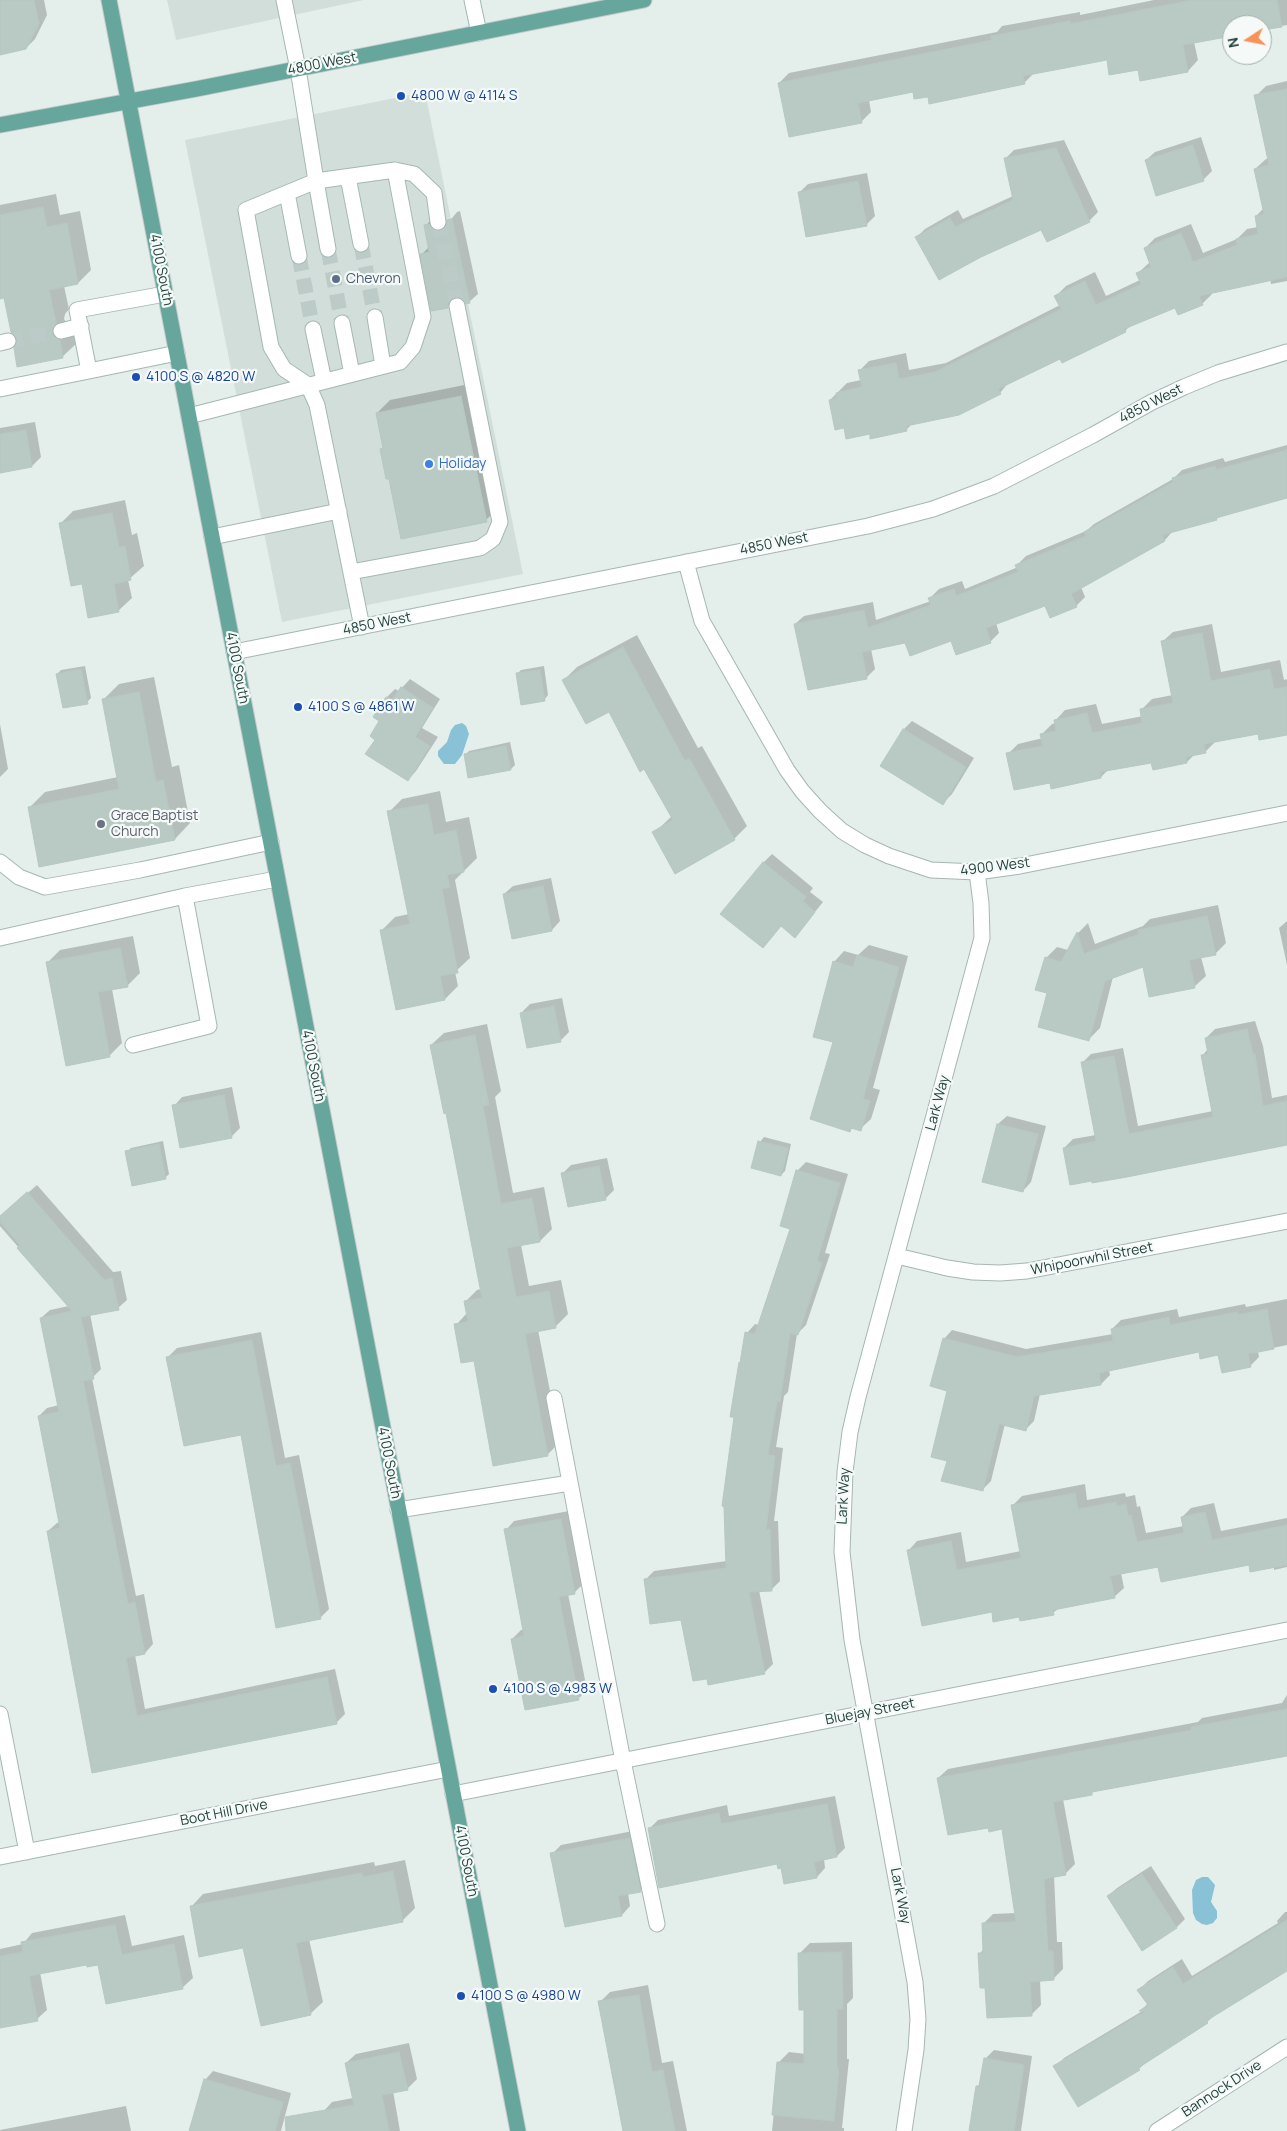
<!DOCTYPE html>
<html>
<head>
<meta charset="utf-8">
<style>
	body { margin:0 }
	#map { position:relative; width:1287px; height:2131px; overflow:hidden; background:#e4eeeb; font-family:Manrope,sans-serif }
	canvas { display:block }
	.north { position:absolute; left:1222px; top:15px; width:50px; height:50px; box-sizing:border-box; background:#f5faf8; border:1px solid #a1b0ad; border-radius:50%; rotate:259deg; font-size:14px; font-weight:700; line-height:20px; text-align:center; color:#22413c }
	.north::after { content:''; display:block; margin:auto; width:18px; height:22px; background:#f99257; clip-path:polygon(50% 0,100% 100%,50% 72%,0 100%) }
</style>
</head>
<body>
<div id="map">
<canvas width="1287" height="2131"></canvas>
<div class="north">N</div>
</div>
<script>
const context = document.querySelector('canvas').getContext('2d');
context.lineJoin = 'round';
function fillPath(path, color) {
  context.fillStyle = color;
  context.fill(path, 'evenodd');
}
function shape(rows) {
  const path = new Path2D();
  for (const r of rows) {
    path.moveTo(r[0], r[1]);
    for (let i = 2; i < r.length; i += 2) path.lineTo(r[i], r[i + 1]);
  }
  return path;
}
function stroke(path, color, width, dash) {
  context.strokeStyle = color;
  context.lineWidth = width;
  context.lineCap = dash ? 'butt' : 'round';
  context.setLineDash(dash || []);
  context.stroke(path);
}
function label(font, color, halo, rows, align = 'center') {
  context.font = font + ' Manrope,sans-serif';
  context.lineWidth = 4.5;
  context.setLineDash([]);
  context.textBaseline = 'middle';
  context.strokeStyle = halo;
  context.fillStyle = color;
  for (const [text, x, y, turn = 0] of rows) {
    context.save();
    context.translate(x, y);
    context.rotate((+turn || 0) * Math.PI / 180);
    context.textAlign = isNaN(turn) ? turn : align;
    if (halo) context.strokeText(text, 0, 0);
    context.fillText(text, 0, 0);
    context.restore();
  }
}
const built = shape([
	[167,0,364,0,176,40],
	[425,92,523,574,282,622,185,140]
]);
const water = shape([
	[462,723,466,726,469,734,462,755,455,764,444,764,438,756,438,751,447,742,451,730,455,725],
	[1202,1877,1208,1877,1215,1885,1211,1902,1217,1911,1217,1918,1213,1923,1207,1925,1202,1924,1196,1920,1193,1913,1192,1890,1196,1880]
]);
const shadow = shape([
	[0,0,44,0,47,15,35,39,26,48,0,54],
	[1154,0,1287,0,1287,25,1262,29,1262,25,1232,25,1194,42,1198,60,1188,71,1139,68,1108,58,1035,72,1024,83,929,95,914,91,869,100,871,112,861,122,779,83,789,73,997,32,1002,26,1080,12,1080,15],
	[1287,81,1287,281,1271,284,1270,279,1211,292,1212,294,1202,304,1176,307,1132,324,1125,331,1060,357,1009,382,1000,393,912,424,906,430,871,433,844,426,830,400,847,383,861,380,859,371,869,361,906,353,909,370,946,363,1060,305,1056,296,1066,286,1095,272,1106,296,1140,280,1138,273,1150,262,1145,248,1155,238,1191,224,1203,253,1237,239,1247,229,1258,227,1256,216,1264,208,1255,169,1266,159,1269,158,1256,96,1266,86],
	[1201,137,1212,171,1203,180,1146,160,1155,152],
	[1064,140,1098,212,1090,220,1047,241,1041,228,917,237,925,229,958,210,963,219,1013,196,1006,158,1014,150],
	[867,173,875,216,866,225,800,192,808,184],
	[56,194,60,215,80,211,91,270,78,283,64,286,69,309,65,314,64,319,68,325,72,327,76,344,62,357,19,339,5,296,0,297,0,205],
	[460,211,478,294,469,302,461,296,456,296,447,307,422,254,430,246,425,226,434,217,448,223,457,212],
	[474,383,499,507,486,520,390,477,381,449,384,447,377,413,390,400],
	[35,422,41,457,32,466,0,471,0,428],
	[1287,445,1287,482,1216,519,1173,531,1165,540,1081,587,1085,597,1076,606,1046,604,996,623,999,633,990,642,952,639,906,642,871,649,875,669,866,678,795,624,804,616,873,602,876,620,931,601,930,598,939,589,962,581,965,589,1018,567,1017,565,1026,556,1086,531,1094,524,1173,479,1182,470,1223,458,1225,462],
	[125,500,132,535,137,533,144,566,128,580,132,598,118,611,83,583,60,524,73,511],
	[1212,624,1221,672,1280,660,1284,680,1287,679,1287,732,1259,733,1216,741,1205,752,1195,754,1187,762,1154,768,1152,762,1109,769,1101,777,1051,782,1008,754,1018,744,1043,738,1042,734,1052,724,1056,723,1055,721,1065,710,1096,704,1102,724,1143,716,1142,709,1152,699,1173,695,1162,642,1173,632],
	[637,635,698,748,702,746,747,826,734,839,654,833,672,816,609,710,564,680,577,667],
	[85,666,91,698,87,702,57,674,61,670],
	[544,666,548,695,544,700,517,674,521,670],
	[154,677,172,767,179,765,190,823,175,839,29,808,45,792,118,777,103,700,119,684],
	[410,679,440,699,422,728,438,737,416,771,408,780,376,739,387,697,395,689,399,691],
	[912,721,974,758,952,794,943,803,904,729],
	[0,724,8,769,0,777],
	[510,742,515,765,511,769,465,755,469,751],
	[440,791,446,822,469,817,477,858,455,880,470,958,455,972,458,986,445,999,382,930,395,917,409,914,389,812,402,799],
	[772,854,813,888,810,892,823,902,803,927,782,925,762,947,763,863],
	[551,878,560,921,552,930,504,894,513,886],
	[1218,905,1226,943,1215,954,1201,957,1206,976,1194,987,1144,965,1113,977,1100,1028,1089,1039,1049,993,1046,958,1057,947,1068,950,1078,933,1088,923,1095,944,1143,926,1150,919],
	[1287,921,1287,965,1279,928],
	[133,936,140,973,127,986,112,989,122,1043,109,1056,47,963,60,950],
	[869,945,908,956,873,1088,880,1090,871,1119,860,1129,853,1127,850,1131,834,962,844,951,858,955],
	[562,998,569,1032,560,1041,521,1013,530,1004],
	[1255,1021,1263,1046,1272,1098,1287,1095,1287,1144,1064,1148,1073,1139,1096,1135,1082,1063,1091,1054,1123,1048,1138,1126,1213,1111,1202,1056,1208,1049,1206,1038,1215,1029],
	[487,1024,501,1091,495,1097,513,1193,544,1187,552,1229,540,1241,521,1245,529,1286,561,1280,568,1314,555,1327,538,1330,560,1442,547,1455,475,1359,456,1325,467,1313,465,1302,477,1290,481,1289,447,1112,431,1045,444,1033],
	[232,1087,240,1128,231,1137,174,1106,182,1097],
	[1007,1116,1046,1126,1031,1182,1023,1191,998,1124],
	[764,1137,791,1144,785,1171,781,1175,760,1142],
	[163,1141,169,1174,165,1178,127,1152,131,1148],
	[607,1158,614,1190,605,1199,562,1174,571,1165],
	[806,1162,848,1174,825,1253,830,1254,806,1325,797,1334,788,1392,784,1396,776,1447,783,1448,774,1521,778,1521,780,1581,771,1590,759,1590,773,1664,765,1672,682,1618,645,1580,654,1571,727,1561,735,1416,731,1416,740,1363,742,1361,747,1333,755,1324,759,1325,792,1228,781,1225,798,1170],
	[37,1185,113,1272,121,1271,127,1300,118,1308,90,1314,101,1369,92,1378,136,1596,144,1594,153,1644,145,1653,135,1655,145,1709,335,1669,345,1714,336,1723,93,1772,48,1531,57,1523,60,1522,39,1416,47,1408,59,1405,41,1318,50,1310,69,1306,0,1226,0,1217],
	[1287,1299,1287,1345,1258,1351,1259,1357,1250,1366,1219,1354,1200,1351,1109,1370,1110,1375,1101,1384,1040,1394,1034,1421,1025,1430,1005,1424,991,1481,982,1490,948,1460,948,1390,944,1339,952,1330,1026,1349,1113,1334,1112,1329,1121,1320,1177,1309,1179,1317,1245,1304,1246,1307],
	[261,1332,285,1458,299,1455,329,1609,320,1618,242,1433,168,1357,177,1348],
	[1085,1484,1087,1500,1125,1493,1126,1497,1135,1495,1137,1507,1140,1506,1146,1533,1184,1526,1182,1517,1191,1508,1214,1503,1221,1531,1287,1518,1287,1567,1274,1570,1274,1566,1250,1563,1159,1565,1121,1573,1124,1588,1114,1597,1059,1608,1053,1613,1020,1615,993,1611,908,1551,917,1541,961,1532,966,1562,1021,1551,1013,1505,1022,1496],
	[569,1511,583,1584,574,1593,568,1594,587,1690,578,1699,512,1639,521,1630,524,1630,506,1530,514,1521],
	[1287,1695,1287,1742,1095,1790,1092,1793,1063,1799,1075,1864,1065,1874,1054,1876,1057,1942,1062,1942,1063,1969,1053,1979,1040,1980,1041,2005,1031,2015,986,1987,980,1953,984,1949,983,1924,993,1914,1016,1913,1004,1828,989,1826,938,1778,948,1769,1198,1722,1202,1718,1282,1703],
	[835,1796,845,1848,837,1856,824,1859,825,1868,817,1877,782,1867,778,1863,650,1828,658,1820,727,1805,729,1816],
	[638,1830,649,1882,640,1890,628,1893,630,1906,622,1915,552,1854,561,1845],
	[405,1860,415,1908,402,1921,309,1939,323,2002,310,2014,244,1946,191,1907,203,1894,374,1862,375,1866],
	[1151,1866,1185,1919,1177,1927,1108,1896,1117,1888],
	[1285,1912,1287,1912,1287,1969,1216,2014,1207,2022,1146,2062,1139,2069,1055,2067,1064,2058,1144,2010,1142,2010,1148,2003,1139,1990,1148,1981,1182,1959,1192,1976,1278,1923,1277,1921],
	[125,1915,132,1946,184,1935,193,1978,183,1987,107,2003,99,1964,87,1963,40,1972,47,2010,37,2019,0,2027,0,1949,23,1944,32,1933],
	[852,1942,853,1998,847,2004,847,2059,849,2059,842,2128,844,2128,844,2131,772,2131,779,2062,789,2052,806,2054,805,2009,800,1953,810,1943],
	[648,1985,662,2063,673,2061,687,2131,624,2131,600,2002,610,1992],
	[409,2043,417,2079,407,2089,393,2091,400,2131,326,2131,323,2112,332,2102,353,2098,346,2063,356,2054],
	[994,2050,1032,2056,1021,2131,970,2131,977,2087,981,2082,985,2059],
	[213,2071,291,2093,281,2131,195,2131,205,2080],
	[126,2106,131,2131,0,2131,0,2130]
]);
const building = shape([
	[0,0,34,0,39,24,26,49,0,55,0,0],
	[1192,0,1277,0,1282,27,1262,30,1262,25,1232,25,1232,36,1183,45,1188,72,1140,81,1138,70,1109,75,1107,60,1023,76,1025,84,929,104,928,97,914,99,913,92,858,103,862,123,789,137,778,83,992,40,991,36,1070,21,1070,24,1192,0],
	[1287,89,1287,277,1199,296,1203,305,1178,315,1175,308,1124,329,1126,332,1095,347,1062,363,1060,359,998,389,1001,394,959,415,906,426,907,431,870,439,870,434,846,439,844,428,835,430,829,400,837,398,836,393,862,387,858,370,896,363,899,379,935,372,1061,309,1054,296,1085,281,1096,305,1141,284,1136,273,1151,267,1144,248,1181,233,1193,262,1237,245,1236,239,1258,234,1255,216,1264,214,1254,169,1269,165,1254,95,1287,89],
	[1193,145,1204,181,1156,196,1145,160,1193,145],
	[1056,148,1090,222,1047,242,1041,230,981,257,939,280,915,237,950,218,955,227,1013,200,1004,158,1056,148],
	[858,181,867,226,806,237,798,192,858,181],
	[43,207,47,227,67,223,78,284,49,290,56,323,52,328,52,333,55,338,60,340,63,358,17,367,14,348,17,339,11,332,4,298,0,299,0,215,43,207],
	[452,219,470,303,466,304,460,297,455,297,448,303,448,308,431,311,420,254,429,252,424,225,429,224,434,230,440,231,446,226,447,220,452,219],
	[461,396,487,522,401,539,389,479,386,479,380,449,383,448,376,413,461,396],
	[26,430,32,467,0,473,0,434,26,430],
	[1287,450,1287,498,1216,518,1217,520,1162,535,1165,541,1071,594,1077,607,1050,618,1045,606,986,628,991,643,956,655,951,641,910,656,905,643,862,652,867,679,808,690,794,624,864,610,868,628,931,605,928,598,954,589,956,596,1018,572,1015,565,1086,536,1084,532,1173,482,1172,478,1215,466,1216,470,1287,450],
	[112,513,119,547,125,546,131,580,114,584,119,612,88,618,82,584,71,586,59,523,112,513],
	[1202,633,1211,681,1270,669,1274,689,1287,687,1287,735,1259,740,1258,734,1204,744,1206,753,1186,757,1187,763,1153,770,1151,763,1100,772,1101,778,1051,789,1050,783,1014,790,1006,753,1043,746,1040,734,1056,731,1054,720,1087,713,1092,733,1142,723,1140,709,1173,703,1161,641,1202,633],
	[623,647,685,761,689,758,735,840,675,874,652,832,673,820,644,769,640,772,609,712,586,724,562,680,623,647],
	[81,669,88,704,63,708,56,674,81,669],
	[540,670,545,701,521,705,516,673,540,670],
	[401,687,433,708,415,737,430,746,408,781,365,754,375,740,370,736,379,721,373,717,386,697,392,700,401,687],
	[139,692,156,782,163,780,175,840,39,867,28,807,119,789,102,699,139,692],
	[903,729,966,767,943,805,880,766,903,729],
	[506,746,511,770,468,778,464,754,506,746],
	[428,804,434,835,456,830,464,872,447,875,450,887,442,889,458,973,440,976,445,1000,396,1010,380,930,410,924,387,811,428,804],
	[763,862,806,897,803,901,815,912,795,938,781,926,763,948,720,914,763,862],
	[543,886,552,931,512,939,503,894,543,886],
	[1207,916,1216,955,1189,960,1195,988,1149,997,1143,967,1105,981,1089,1041,1038,1027,1047,993,1035,990,1045,957,1061,962,1077,932,1084,954,1139,934,1138,930,1207,916],
	[120,948,128,987,98,992,110,1057,66,1066,46,962,120,948],
	[857,955,899,967,863,1099,870,1101,861,1131,851,1128,850,1132,810,1119,833,1042,813,1037,833,961,853,967,857,955],
	[554,1006,561,1042,527,1048,520,1013,554,1006],
	[1247,1029,1253,1054,1255,1054,1263,1106,1287,1101,1287,1145,1127,1177,1092,1183,1092,1181,1070,1185,1063,1148,1096,1141,1081,1062,1114,1056,1129,1134,1213,1117,1201,1055,1208,1054,1205,1038,1247,1029],
	[475,1035,489,1105,483,1106,501,1204,532,1198,540,1242,507,1248,516,1297,549,1291,556,1328,525,1334,548,1456,493,1466,474,1361,461,1363,454,1324,468,1322,464,1301,482,1298,446,1113,444,1114,430,1045,475,1035],
	[224,1095,232,1138,180,1148,172,1105,224,1095],
	[997,1124,1038,1134,1023,1192,982,1182,997,1124],
	[758,1141,788,1148,781,1176,751,1168,758,1141],
	[159,1144,166,1179,132,1186,125,1151,159,1144],
	[599,1166,606,1200,568,1207,561,1173,599,1166],
	[796,1170,840,1183,817,1261,822,1263,798,1335,790,1333,780,1402,777,1401,768,1455,775,1456,766,1530,770,1529,772,1591,749,1592,765,1674,708,1685,707,1679,693,1681,681,1620,650,1624,644,1579,726,1568,724,1507,722,1506,734,1417,730,1417,739,1362,740,1363,745,1332,755,1334,790,1229,780,1226,796,1170],
	[27,1192,104,1280,112,1278,119,1310,81,1317,94,1379,83,1381,128,1604,135,1602,145,1654,126,1658,137,1716,327,1677,337,1724,92,1773,47,1531,60,1528,38,1416,59,1412,40,1318,72,1311,17,1248,20,1245,0,1222,0,1216,27,1192],
	[1267,1309,1274,1349,1248,1354,1251,1367,1222,1373,1218,1355,1200,1359,1199,1352,1099,1373,1101,1385,1034,1396,1026,1431,999,1424,983,1491,941,1481,947,1461,931,1457,947,1391,930,1386,943,1338,1017,1357,1113,1341,1111,1329,1169,1317,1170,1325,1237,1312,1238,1315,1267,1309],
	[252,1340,276,1466,290,1463,321,1619,276,1628,241,1435,184,1446,166,1357,252,1340],
	[1075,1493,1078,1509,1116,1502,1117,1506,1126,1504,1128,1516,1131,1515,1137,1542,1184,1533,1181,1517,1205,1512,1212,1540,1287,1525,1287,1565,1250,1572,1249,1565,1161,1582,1158,1567,1110,1576,1115,1598,1053,1610,1054,1615,1020,1621,1019,1617,993,1622,992,1612,922,1626,907,1550,951,1541,957,1570,1021,1558,1011,1505,1075,1493],
	[561,1519,575,1594,559,1597,579,1700,525,1710,511,1639,524,1636,504,1529,561,1519],
	[1287,1709,1287,1756,1092,1792,1092,1795,1053,1802,1066,1875,1044,1879,1048,1951,1053,1951,1054,1980,1030,1982,1032,2016,987,2018,985,1988,980,1988,978,1953,983,1953,982,1923,1016,1922,1002,1829,989,1832,988,1828,948,1835,937,1778,1192,1730,1191,1727,1287,1709],
	[827,1804,837,1857,814,1862,817,1878,784,1884,781,1868,778,1869,777,1864,659,1888,648,1828,719,1813,721,1824,827,1804],
	[630,1838,641,1892,618,1896,622,1916,565,1927,550,1853,630,1838],
	[393,1871,403,1922,296,1943,311,2015,261,2026,243,1948,199,1957,190,1906,362,1873,363,1877,393,1871],
	[1142,1874,1177,1928,1142,1951,1107,1896,1142,1874],
	[1287,1920,1287,1971,1206,2021,1208,2023,1138,2068,1140,2070,1078,2107,1053,2066,1146,2011,1139,2011,1148,2005,1137,1990,1173,1967,1183,1984,1287,1920],
	[115,1925,122,1955,174,1944,183,1989,106,2004,98,1965,87,1967,86,1965,29,1976,38,2021,0,2028,0,1956,23,1952,21,1942,115,1925],
	[842,1952,843,2009,837,2009,837,2069,839,2069,834,2121,772,2115,777,2062,804,2064,804,2010,799,2010,798,1953,842,1952],
	[639,1995,652,2072,663,2070,675,2131,623,2131,598,2001,639,1995],
	[399,2052,408,2090,382,2095,389,2131,286,2131,285,2117,354,2105,345,2063,399,2052],
	[984,2058,1024,2065,1014,2131,969,2131,976,2086,979,2086,984,2058],
	[204,2079,283,2102,275,2131,189,2131,204,2079]
]);
const minorTunnel = shape([
	[438,222,457,306],
	[361,244,375,317],
	[328,249,342,323],
	[299,256,313,329],
	[8,341,61,331]
]);
const minor = shape([
	[284,0,298,69,316,181,246,210,271,347,284,369,308,385,317,405,362,627],
	[472,0,479,33],
	[395,170,414,174,434,193,438,222],
	[348,177,361,244],
	[287,193,299,256],
	[375,317,383,366],
	[342,323,352,374],
	[313,329,324,381],
	[61,331,81,326],
	[0,343,8,341],
	[89,371,177,353],
	[0,389,89,371,77,310,165,294],
	[189,416,400,362,413,347,423,317,395,170,316,181,328,249],
	[212,537,339,511],
	[686,562,702,621,787,770,802,791,820,811,842,831,865,845,889,856,931,870,977,872,1020,866,1287,813],
	[351,572,480,548,493,539,500,522,457,306],
	[234,652,868,526,933,509,994,486,1093,435,1152,402,1184,387,1218,373,1287,352],
	[0,862,19,877,45,887,140,870,271,842],
	[0,938,185,896,277,879],
	[133,1045,209,1026,185,896],
	[897,1256,947,1268,973,1272,1000,1273,1027,1271,1287,1221],
	[554,1398,623,1761,657,1924],
	[398,1510,570,1483],
	[0,1714,27,1852],
	[453,1794,1287,1630],
	[0,1857,448,1769],
	[904,2131,916,2050,918,2019,915,1982,852,1640,842,1552,845,1472,850,1432,858,1397,982,938,981,903,977,872],
	[1157,2131,1287,2047]
]);
const major = shape([
	[109,0,518,2131],
	[0,125,196,89,644,0]
]);
const markers = [
	[401,96,5,"#1a4fb4"],
	[336,279,5,"#5c6f8a"],
	[136,377,5,"#1a4fb4"],
	[429,464,5,"#3f7fe0"],
	[298,707,5,"#1a4fb4"],
	[101,824,5,"#6b7280"],
	[493,1689,5,"#1a4fb4"],
	[461,1996,5,"#1a4fb4"]
];
const streetNames = [
	["4800 West",322,64,-11],
	["4100 South",161,270,79],
	["4850 West",1151,404,-27],
	["4850 West",774,544,-11],
	["4850 West",377,624,-11],
	["4100 South",237,668,79],
	["4900 West",995,867,-7],
	["4100 South",313,1066,79],
	["Lark Way",938,1103,-75],
	["Whipoorwhil Street",1092,1259,-11],
	["4100 South",389,1463,79],
	["Lark Way",844,1496,-87],
	["Bluejay Street",870,1712,-11],
	["Boot Hill Drive",224,1813,-11],
	["4100 South",466,1861,79],
	["Lark Way",900,1896,79],
	["Bannock Drive",1222,2089,-33]
];
const transitNames = [
	["4800 W @ 4114 S",411,96],
	["4100 S @ 4820 W",146,377],
	["4100 S @ 4861 W",308,707],
	["4100 S @ 4983 W",503,1689],
	["4100 S @ 4980 W",471,1996]
];
const serviceNames = [
	["Chevron",346,279]
];
const shopNames = [
	["Holiday",439,464]
];
const worshipNames = [
	["Grace Baptist",111,816],
	["Church",111,832]
];
fillPath(built, '#d2deda');
fillPath(water, '#89c1d6');
fillPath(shadow, '#0003');
fillPath(building, '#b9c9c4');
stroke(building, '#b6c8c3', 1);
stroke(minorTunnel, '#bdcbc8', 15, [15, 8]);
stroke(minor, '#a6b7b3', 17);
stroke(major, '#c1cac8', 17);
stroke(minor, '#fff', 15);
stroke(major, '#66a69d', 15);
for (const [x, y, r, color] of markers) {
  const dot = new Path2D();
  dot.arc(x, y, r, 0, 2 * Math.PI);
  context.fillStyle = color;
  context.fill(dot);
  stroke(dot, '#f5faf8', 2);
}
label('14px', '#22413c', '#f5faf8', streetNames);
label('14px', '#164399', '#f5faf8', transitNames, 'left');
label('14px', '#4e5e75', '#f5faf8', serviceNames, 'left');
label('14px', '#366cbe', '#f5faf8', shopNames, 'left');
label('14px', '#5b616d', '#f5faf8', worshipNames, 'left');
</script>
</body>
</html>
